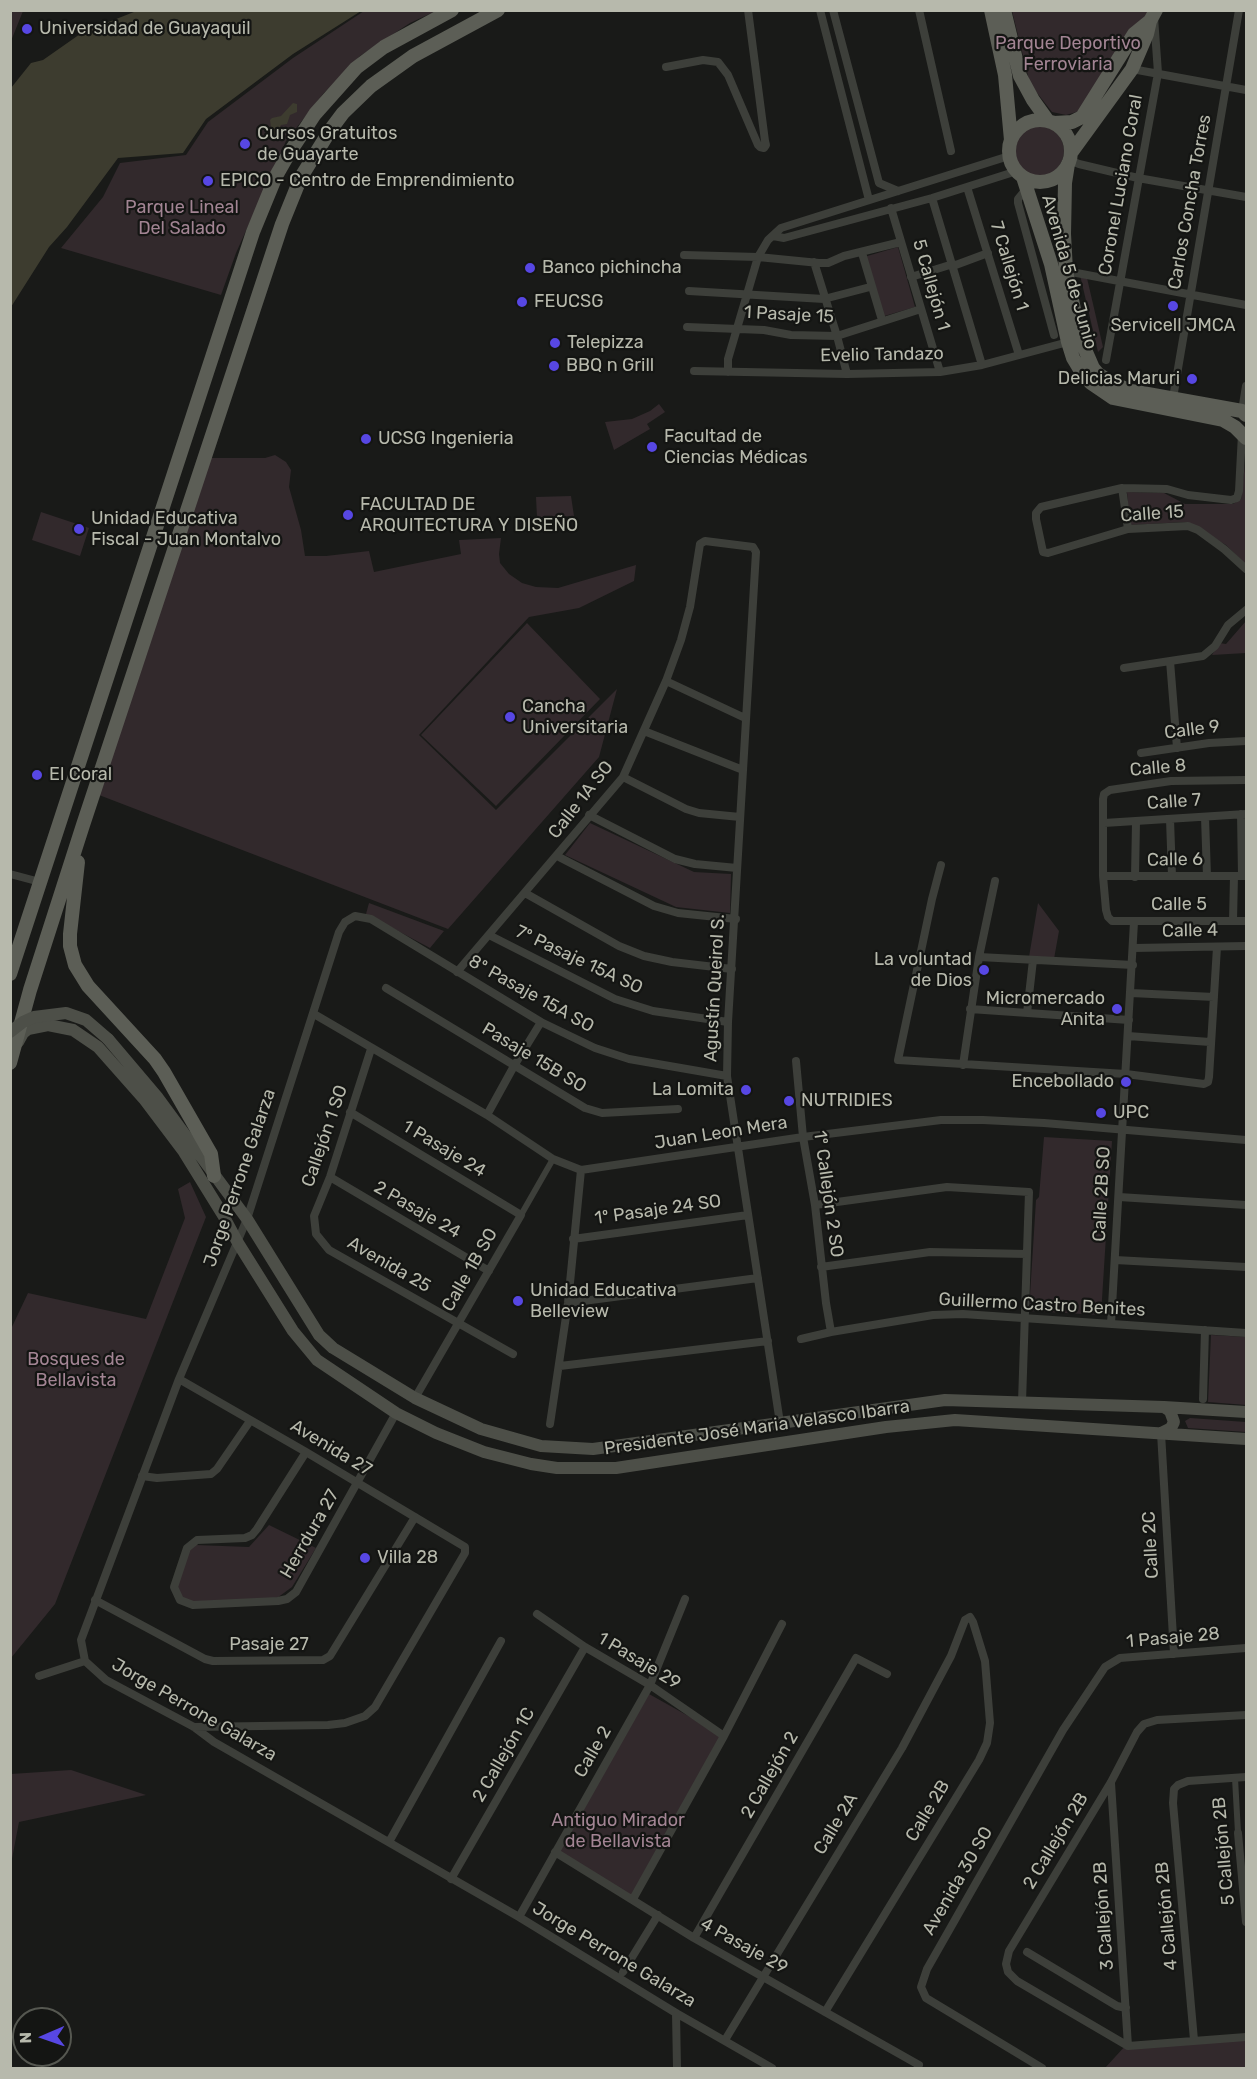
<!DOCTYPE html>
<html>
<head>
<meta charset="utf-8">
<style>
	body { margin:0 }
	#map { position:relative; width:1257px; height:2079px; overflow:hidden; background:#191a18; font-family:Rubik,sans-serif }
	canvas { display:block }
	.frame { position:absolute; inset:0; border:12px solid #b7b9ac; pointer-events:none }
	.north { position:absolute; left:12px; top:2007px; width:60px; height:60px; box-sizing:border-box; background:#141513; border:2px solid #555750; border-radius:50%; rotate:268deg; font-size:16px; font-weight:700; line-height:24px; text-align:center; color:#b7b9ac }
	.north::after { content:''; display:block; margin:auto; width:21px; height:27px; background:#5747e3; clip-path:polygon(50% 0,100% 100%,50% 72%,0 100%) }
</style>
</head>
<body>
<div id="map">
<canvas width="1257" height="2079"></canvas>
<div class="frame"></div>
<div class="north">N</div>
</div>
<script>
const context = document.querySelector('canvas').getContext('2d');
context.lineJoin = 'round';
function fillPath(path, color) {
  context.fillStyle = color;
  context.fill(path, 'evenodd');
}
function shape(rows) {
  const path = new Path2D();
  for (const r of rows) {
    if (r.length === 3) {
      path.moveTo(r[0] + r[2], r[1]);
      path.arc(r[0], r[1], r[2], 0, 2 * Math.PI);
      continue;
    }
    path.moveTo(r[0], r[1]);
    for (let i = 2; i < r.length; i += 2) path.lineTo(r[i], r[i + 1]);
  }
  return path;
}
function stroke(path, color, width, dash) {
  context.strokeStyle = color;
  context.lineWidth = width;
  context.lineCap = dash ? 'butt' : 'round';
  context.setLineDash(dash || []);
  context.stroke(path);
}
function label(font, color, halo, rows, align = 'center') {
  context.font = font + ' Rubik,sans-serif';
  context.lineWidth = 4.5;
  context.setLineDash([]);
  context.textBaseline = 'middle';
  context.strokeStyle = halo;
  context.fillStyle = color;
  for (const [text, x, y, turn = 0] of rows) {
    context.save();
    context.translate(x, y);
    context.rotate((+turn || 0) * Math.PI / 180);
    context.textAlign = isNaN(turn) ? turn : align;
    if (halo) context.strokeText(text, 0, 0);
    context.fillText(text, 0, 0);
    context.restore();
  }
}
const green = shape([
	[10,11,23,11,11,41,10,41],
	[364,11,436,11,410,23,360,56,323,94,286,141,236,253,221,295,61,248,103,197,120,163,186,155,208,122,293,58],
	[1012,11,1151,11,1080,111,1066,115,1052,112,1030,84],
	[1039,151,25],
	[898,247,915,307,881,317,864,257],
	[1080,275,1087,278,1103,347,1098,352],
	[659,404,665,412,647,424,650,429,614,450,605,422,632,419,650,411],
	[275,455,286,462,291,470,289,487,301,530,305,556,326,556,369,551,374,572,461,554,459,540,501,538,499,554,500,563,509,574,522,583,536,587,558,588,636,565,634,581,579,608,529,617,419,735,496,810,617,689,599,757,448,929,99,795,210,458,265,458],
	[1246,456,1246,565,1226,545,1186,522,1130,525,1127,492,1164,493,1185,504,1233,504,1241,499],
	[571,496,574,516,537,518,536,497],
	[41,512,89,528,80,556,32,540],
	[1246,621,1246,653,1212,655,1219,643,1226,644],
	[527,623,600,699,496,806,421,735],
	[590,823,694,872,731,874,730,913,676,907,565,855],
	[369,903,444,931,430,948,366,914],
	[1038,903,1059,931,1054,959,1029,957],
	[1044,1137,1112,1141,1101,1315,1029,1311,1036,1200,1039,1197],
	[190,1182,206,1217,55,1604,11,1658,11,1329,28,1293,146,1319,185,1218,178,1189],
	[1211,1335,1246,1337,1246,1405,1208,1402],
	[1190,1418,1246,1422,1246,1432,1188,1428,1185,1421],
	[269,1525,316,1548,292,1587,277,1598,195,1604,182,1597,177,1587,189,1550,196,1545,249,1547],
	[649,1694,724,1736,628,1901,554,1854],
	[71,1770,146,1795,19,1822,11,1864,11,1774],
	[1246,2037,1246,2068,1105,2068,1126,2045]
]);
const water = shape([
	[139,10,361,11,293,54,206,119,183,153,118,158,67,227,49,247,11,307,11,88,31,63,43,60,83,32],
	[293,103,297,104,297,112,290,115,287,124,281,125,276,134,271,136,269,134,271,128,270,120,272,118,281,116]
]);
const pedestrian = shape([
	[521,1215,553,1159],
	[1235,1778,1238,1833]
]);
const minor = shape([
	[820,10,869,200],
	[833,10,879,183,898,191],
	[919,10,951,151],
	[666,67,703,60,718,62,728,75,758,145,760,147,764,148,766,145,765,141,748,10],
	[1132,69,1246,90],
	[1069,160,1079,164,1138,178,1246,197],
	[967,187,1019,355],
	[1027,188,1018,199,1018,203,1054,335],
	[932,198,982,365],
	[891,208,940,372],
	[773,236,784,238,932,198,1017,171],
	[862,253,882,320],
	[684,255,758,257,819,263,828,263,844,256,901,242],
	[814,262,837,336,847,374],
	[953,266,988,253],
	[1066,271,1246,305],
	[911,277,953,264],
	[689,291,824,299,870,287],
	[687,327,764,330,791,335,837,336,921,309],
	[1106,360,1158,73,1154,17],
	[694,371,847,374,940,372,982,365,1068,342],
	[728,372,728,359,758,257,768,240,781,228,1009,156],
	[1246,386,1242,411,1246,412],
	[1173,398,1239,10],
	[1242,434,1239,491,1237,498,1231,500,1188,495,1167,489,1122,488,1041,507,1036,513,1036,519,1043,552,1048,553,1128,529,1188,526,1198,530,1224,549,1246,569],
	[1122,488,1128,529],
	[1170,661,1177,748],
	[1124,668,1203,656,1215,646,1228,625,1246,610],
	[666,681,745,718],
	[644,731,743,770],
	[1141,753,1209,743,1246,741],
	[623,777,686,809,699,813,740,817],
	[1246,780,1171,781,1110,790,1104,794,1103,799,1103,876,1106,910,1108,917,1112,921,1246,921],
	[1241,814,1242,876],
	[589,815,675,859,695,864,737,868],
	[1205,817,1207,876],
	[1170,819,1172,876],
	[1104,823,1246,814],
	[557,856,654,906,678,913,736,919],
	[941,865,932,899,898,1060,1126,1074,1204,1084,1208,1082,1209,1077,1217,947],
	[10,874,40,882],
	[1103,876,1246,876],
	[1135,877,1136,822],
	[525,893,619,946,644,956,672,962,732,969],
	[1233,921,1234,876],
	[489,935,615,999,653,1011,728,1022],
	[1134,948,1246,946],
	[979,957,1133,965],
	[457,972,623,777,666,681,681,640,690,607,700,544,705,541,753,547,756,552,728,1022,727,1076,780,1423],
	[386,988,585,1108,602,1113,678,1109],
	[1131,993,1214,997],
	[970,1009,1129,1020],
	[1027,1013,1033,960],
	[314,1014,487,1115,553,1159,581,1170,803,1137,941,1120,983,1120,1044,1123,1246,1140],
	[1128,1036,1210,1042],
	[371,1049,330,1177,314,1216,316,1234,329,1250,513,1354],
	[796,1061,803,1137,815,1205,826,1303,831,1332],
	[963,1065,979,957,995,881],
	[727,1076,629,1059,595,1048,541,1022,371,919,355,916,345,922,339,932,247,1219,179,1379,81,1640,85,1661,106,1680,194,1727,214,1742,519,1917,676,2013,772,2068],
	[350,1112,521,1215,415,1398],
	[487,1115,514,1066,541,1022],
	[330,1177,489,1271],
	[1119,1197,1246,1205],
	[815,1205,947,1187,1029,1192,1022,1402],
	[573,1239,748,1215],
	[1115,1260,1246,1267],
	[821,1267,930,1252,1027,1254],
	[568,1303,758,1278],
	[1111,1324,1134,922],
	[801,1339,831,1332,933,1315,963,1314,1246,1333],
	[560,1366,768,1341],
	[179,1379,306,1452,465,1547,465,1553,375,1707,365,1716,345,1723,328,1725,194,1727],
	[1203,1399,1205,1330],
	[550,1424,568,1303,581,1170],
	[1161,1433,1174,1654],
	[306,1452,257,1529,252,1535,245,1538,197,1540,187,1548,174,1587,180,1600,193,1605,278,1601,287,1599,296,1592,396,1413],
	[142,1476,157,1478,211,1474,217,1469,250,1421],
	[95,1600,205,1659,213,1661,323,1660,330,1656,415,1517],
	[537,1614,585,1647,650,1685,724,1736],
	[39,1676,85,1661],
	[1246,1715,1157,1720,1144,1724,1137,1732,1111,1782,1009,1951,1006,1964,1008,1972,1017,1981,1128,2046,1246,2037],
	[1111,1783,1128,2046],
	[1238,1833,1246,1922],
	[389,1842,501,1641],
	[555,1852,694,1938,919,2065],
	[451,1879,585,1647],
	[633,1899,724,1736,782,1624],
	[519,1917,650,1685,685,1599],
	[694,1938,856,1658,887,1674],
	[1027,1952,1117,2006,1126,2008],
	[623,1972,658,1915],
	[676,2013,677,2068],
	[725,2040,902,1748,951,1656,965,1620,970,1617,973,1622,985,1661,990,1723,987,1743,979,1760,825,2012],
	[1194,2040,1173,1803,1174,1789,1178,1785,1188,1781,1246,1777],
	[1042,2068,926,1998,921,1987,927,1969,1063,1730,1105,1667,1120,1658,1246,1648]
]);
const secondary = shape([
	[108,1039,158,1098,247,1219,319,1335,333,1348,415,1398,481,1429,541,1446,593,1449,945,1400,1164,1407,1246,1412],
	[18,1042,23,1033,28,1029,48,1025,73,1030,98,1047,144,1099,184,1152,223,1215,238,1243,293,1331,317,1360,396,1413,436,1433,484,1452,531,1464,557,1468,616,1468,886,1427,955,1420,1246,1439],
	[1161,1433,1171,1428,1174,1422,1170,1411,1164,1407]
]);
const primary = shape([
	[991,10,1005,75,1011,140],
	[1004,10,1020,76,1033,100,1048,121],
	[1040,151,31],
	[1054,123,1072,122,1082,117,1134,34,1150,21,1156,10],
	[1071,153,1132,69,1147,34,1150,21],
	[1068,164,1065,183,1064,234,1066,271,1080,338,1093,368,1098,374,1112,383,1131,391,1242,411,1246,415],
	[1023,177,1051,264,1068,342,1073,358,1082,373,1091,383,1113,398,1223,420,1235,427,1246,438],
	[78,862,70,934,70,946,75,965,88,986,155,1059,164,1072,211,1154,214,1176],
	[10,974,253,232,276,176,288,155,315,114,356,68,384,47,452,10],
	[10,1063,30,990,83,825,282,224,301,177,331,129,343,113,371,86,413,56,498,10]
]);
const secondaryBridge = shape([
	[10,1032,23,1022,34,1017,66,1013,86,1020,108,1039]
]);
const markers = [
	[27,29,6,"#5747e3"],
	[245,144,6,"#5747e3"],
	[208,181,6,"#5747e3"],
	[530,268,6,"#5747e3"],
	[522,302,6,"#5747e3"],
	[1173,306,6,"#5747e3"],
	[555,343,6,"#5747e3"],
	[554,366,6,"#5747e3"],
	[1192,379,6,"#5747e3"],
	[366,439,6,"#5747e3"],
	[652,447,6,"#5747e3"],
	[348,515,6,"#5747e3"],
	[79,529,6,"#5747e3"],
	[510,717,6,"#5747e3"],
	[37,775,6,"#5747e3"],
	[984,970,6,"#5747e3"],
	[1117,1009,6,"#5747e3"],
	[1126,1082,6,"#5747e3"],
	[746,1090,6,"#5747e3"],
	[789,1101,6,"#5747e3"],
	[1101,1113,6,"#5747e3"],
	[518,1301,6,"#5747e3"],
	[365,1558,6,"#5747e3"]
];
const poiNames = [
	["Universidad de Guayaquil",39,29],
	["Cursos Gratuitos",257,134],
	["de Guayarte",257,155],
	["EPICO - Centro de Emprendimiento",220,181],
	["Banco pichincha",542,268],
	["FEUCSG",534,302],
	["Servicell JMCA",1173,326,"center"],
	["Telepizza",567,343],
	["BBQ n Grill",566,366],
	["Delicias Maruri",1180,379,"right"],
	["Facultad de",664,437],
	["Ciencias Médicas",664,458],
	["UCSG Ingenieria",378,439],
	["FACULTAD DE",360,505],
	["ARQUITECTURA Y DISEÑO",360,526],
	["Unidad Educativa",91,519],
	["Fiscal - Juan Montalvo",91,540],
	["Cancha",522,707],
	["Universitaria",522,728],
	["El Coral",49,775],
	["La voluntad",972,960,"right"],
	["de Dios",972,981,"right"],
	["Micromercado",1105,999,"right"],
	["Anita",1105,1020,"right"],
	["Encebollado",1114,1082,"right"],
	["La Lomita",734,1090,"right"],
	["NUTRIDIES",801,1101],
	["UPC",1113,1113],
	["Unidad Educativa",530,1291],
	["Belleview",530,1312],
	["Villa 28",377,1558]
];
const parkNames = [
	["Parque Deportivo",1068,44],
	["Ferroviaria",1068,65],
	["Parque Lineal",182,208],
	["Del Salado",182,229],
	["Bosques de",76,1360],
	["Bellavista",76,1381],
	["Antiguo Mirador",618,1821],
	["de Bellavista",618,1842]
];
const streetNames = [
	["Coronel Luciano Coral",1121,185,-80],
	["Carlos Concha Torres",1190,202,-80],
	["7 Callejón 1",1009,266,73],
	["Avenida 5 de Junio",1069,272,74],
	["5 Callejón 1",931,285,74],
	["1 Pasaje 15",789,315,3],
	["Evelio Tandazo",882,355,-1],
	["Calle 15",1152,514,-4],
	["Calle 9",1192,730,-7],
	["Calle 8",1158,768,-5],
	["Calle 1A SO",581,800,-52],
	["Calle 7",1174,802,-4],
	["Calle 6",1175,860,-1],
	["Calle 5",1179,905],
	["Calle 4",1190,931,-1],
	["7º Pasaje 15A SO",579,960,25],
	["Agustín Queirol S.",715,988,-87],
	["8º Pasaje 15A SO",531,994,29],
	["Pasaje 15B SO",534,1058,31],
	["Juan Leon Mera",721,1133,-9],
	["Callejón 1 SO",325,1136,-71],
	["1 Pasaje 24",444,1149,31],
	["Jorge Perrone Galarza",240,1178,-71],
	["1º Callejón 2 SO",828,1194,82],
	["Calle 2B SO",1102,1194,-87],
	["2 Pasaje 24",417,1210,30],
	["1º Pasaje 24 SO",658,1210,-8],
	["Avenida 25",389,1265,30],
	["Calle 1B SO",470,1270,-60],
	["Guillermo Castro Benites",1042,1305,3],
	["Presidente José Maria Velasco Ibarra",757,1428,-8],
	["Avenida 27",331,1448,31],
	["Herrdura 27",310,1534,-60],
	["Calle 2C",1151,1545,-93],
	["1 Pasaje 28",1173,1638,-5],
	["Pasaje 27",269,1645],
	["1 Pasaje 29",639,1661,31],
	["Jorge Perrone Galarza",194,1710,30],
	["Calle 2",593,1752,-60],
	["2 Callejón 1C",504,1755,-60],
	["2 Callejón 2",770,1775,-60],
	["Calle 2B",928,1811,-59],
	["Calle 2A",836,1824,-59],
	["2 Callejón 2B",1056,1841,-59],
	["5 Callejón 2B",1224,1851,-95],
	["Avenida 30 SO",958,1881,-60],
	["3 Callejón 2B",1104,1916,-94],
	["4 Callejón 2B",1167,1916,-95],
	["4 Pasaje 29",744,1946,29],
	["Jorge Perrone Galarza",614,1955,31]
];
fillPath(green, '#32292c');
fillPath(water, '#3d3c2f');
stroke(pedestrian, '#3d3f3a', 6);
stroke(minor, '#3d3f3a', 8);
stroke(secondary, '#4d4f48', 12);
stroke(primary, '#5c5e56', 14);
stroke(secondaryBridge, '#4d4f48', 12);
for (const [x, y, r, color] of markers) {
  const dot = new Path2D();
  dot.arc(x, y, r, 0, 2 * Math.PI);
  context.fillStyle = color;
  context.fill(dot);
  stroke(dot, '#141513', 2);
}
label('18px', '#b7b9ac', '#141513', poiNames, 'left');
label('18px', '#a28493', '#141513', parkNames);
label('18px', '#b7b9ac', '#141513', streetNames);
</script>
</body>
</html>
